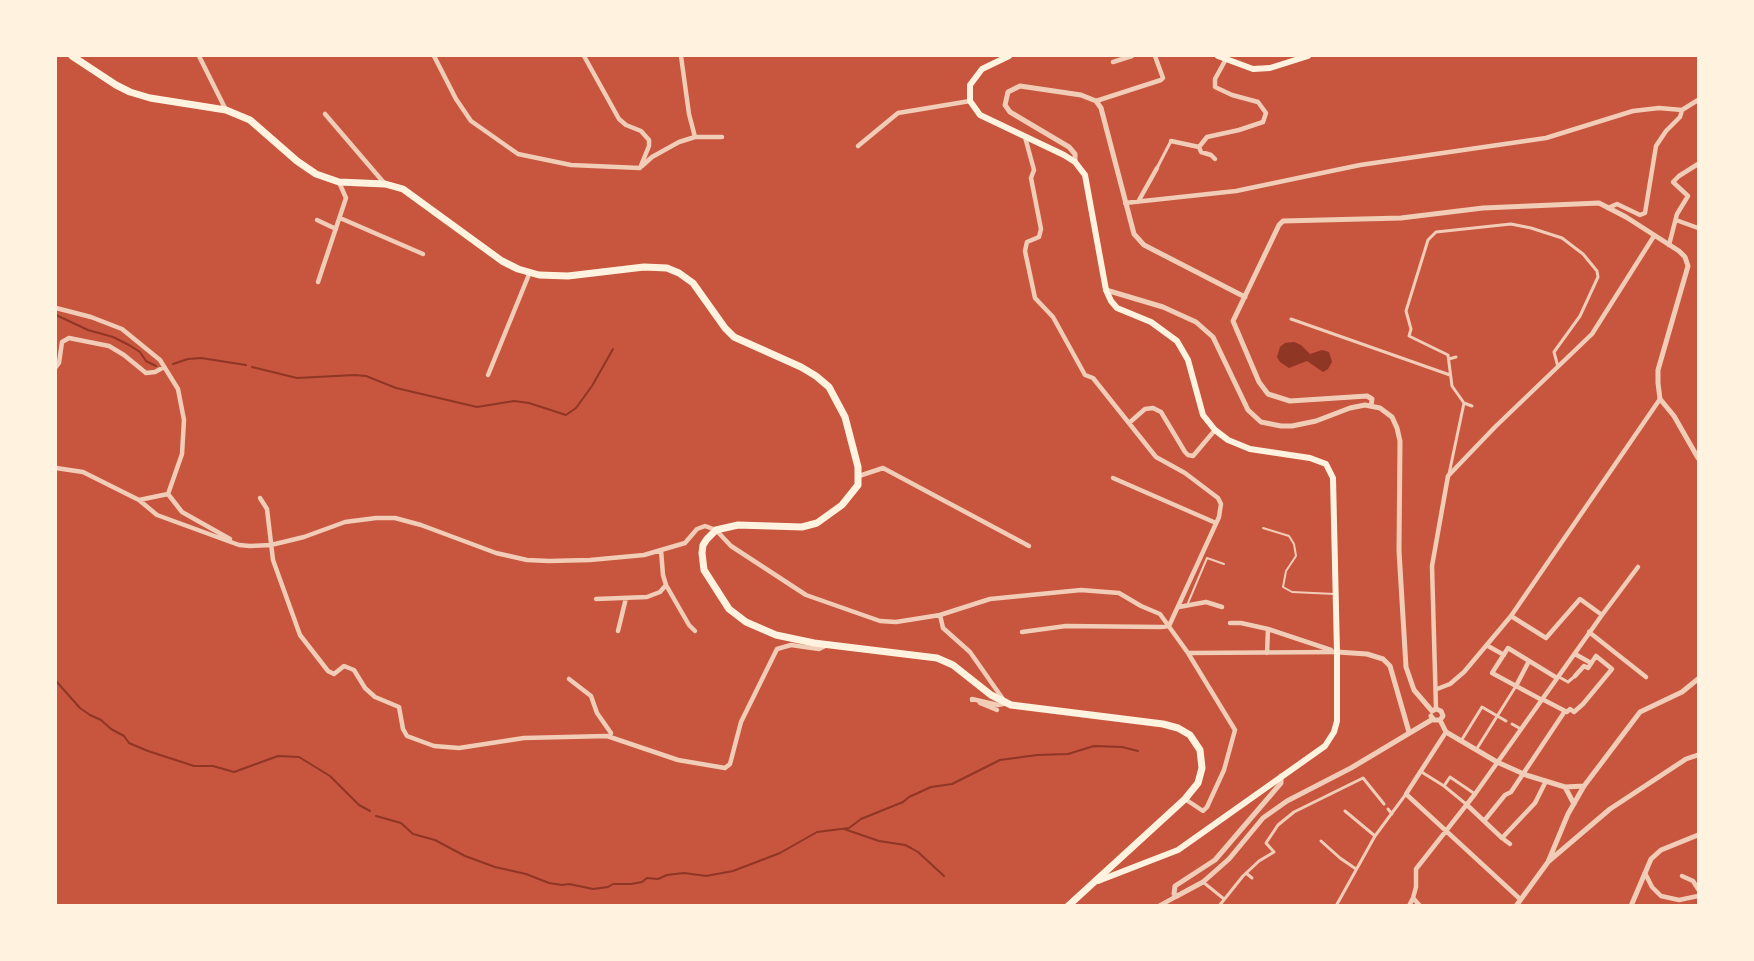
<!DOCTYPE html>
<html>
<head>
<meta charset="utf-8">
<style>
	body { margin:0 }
	#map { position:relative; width:1754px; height:961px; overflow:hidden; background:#c8553d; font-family:"Golos Text",sans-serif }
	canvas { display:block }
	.frame { position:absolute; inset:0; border:57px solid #fff3e0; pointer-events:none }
</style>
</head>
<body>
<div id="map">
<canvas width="1754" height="961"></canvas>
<div class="frame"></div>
</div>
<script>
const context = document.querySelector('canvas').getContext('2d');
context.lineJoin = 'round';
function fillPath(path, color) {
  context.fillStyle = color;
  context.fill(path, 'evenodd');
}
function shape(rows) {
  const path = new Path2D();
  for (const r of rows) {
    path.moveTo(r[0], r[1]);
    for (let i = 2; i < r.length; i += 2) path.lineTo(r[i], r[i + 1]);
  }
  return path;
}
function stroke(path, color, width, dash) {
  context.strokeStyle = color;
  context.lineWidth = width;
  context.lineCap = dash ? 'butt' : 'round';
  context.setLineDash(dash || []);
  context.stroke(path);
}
const water = shape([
	[1294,342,1301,345,1310,354,1322,350,1329,352,1332,362,1328,369,1323,372,1307,361,1289,368,1280,362,1277,357,1280,347,1285,343]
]);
const stream = shape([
	[56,315,88,330,113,337,129,345,140,352,146,361,156,366],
	[173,364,188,359,201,358,246,365],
	[252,367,297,378,355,375,366,376,396,388,477,407,514,401,529,403,566,415,576,408,592,386,613,349],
	[56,681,80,708,90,715,101,720,111,729,124,736,129,743,148,751,194,766,213,766,234,772,278,756,299,757,330,776,359,805,370,811],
	[376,816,401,823,413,834,435,840,465,856,495,867,526,874,549,883,562,885,569,884,593,889,608,887,613,884,631,884,642,882,647,878,658,879,667,875,684,873,706,876,733,871,780,853,817,832,849,828,861,819,903,802,909,797,931,787,952,784,1000,760,1037,755,1068,754,1094,746,1122,747,1138,751],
	[844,829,879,841,905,845,911,848,918,852,944,876]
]);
const service = shape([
	[1263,528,1289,536,1294,544,1296,556,1286,571,1283,587,1292,592,1335,594],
	[1188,603,1207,558,1224,564]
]);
const pedestrian = shape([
	[1157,168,1171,141],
	[1291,319,1450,375],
	[1449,359,1456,357],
	[1464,403,1472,406],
	[1449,474,1464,403,1452,386,1448,355,1409,336,1411,329,1406,311,1428,240,1436,232,1511,224,1531,228,1562,238,1583,254,1597,271,1598,277,1580,316,1554,352,1558,367],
	[1559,677,1568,682,1575,676],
	[1512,724,1521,729],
	[1461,741,1482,707,1506,721],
	[1476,750,1516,686],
	[1420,771,1444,786,1450,777,1475,794],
	[1444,786,1466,804],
	[1388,809,1392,814],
	[1345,811,1375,836],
	[1321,841,1340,858,1356,869],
	[1246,873,1252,878],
	[1203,882,1224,899],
	[1219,906,1243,876,1259,861,1274,852,1266,843,1278,825,1294,812,1363,778,1384,804],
	[1336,906,1375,836,1406,794]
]);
const minor = shape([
	[199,56,226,110],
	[434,56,456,99,471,121,518,154,571,165,640,168],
	[584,56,619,119,626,125,641,131,649,140,649,146,640,168],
	[681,56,689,114,695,137],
	[1113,62,1132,56],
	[1096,101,1161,80,1163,78,1155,56],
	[325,114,385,184],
	[1025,137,1034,170,1031,178,1041,229,1039,237,1027,242,1025,251,1035,298,1053,317,1085,375,1093,378,1156,457,1185,473,1218,498,1221,504,1219,517,1169,626],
	[1171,141,1199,147],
	[858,146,898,113,970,101],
	[1215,159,1211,155,1201,152,1199,147,1207,137,1239,130,1263,122,1266,113,1258,102,1232,95,1215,87,1215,79,1226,59],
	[642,166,652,157,679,142,695,137,722,137],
	[1138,202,1157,168],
	[1125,203,1236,191,1360,165,1546,138,1633,111,1659,108,1682,110],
	[1608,208,1617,204,1640,215,1645,213,1656,146,1666,131,1680,117,1682,110,1698,100],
	[340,218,423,254],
	[317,220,336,229],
	[1676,220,1698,228],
	[1669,245,1677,214,1688,196,1673,182,1679,176,1698,164],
	[318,282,346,198,339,182],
	[56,308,91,317,122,329,160,360,178,389,184,420,182,454,168,494],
	[56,367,59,363,62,342,69,338,109,346,124,355,146,373,155,372,164,367],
	[488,375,530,272],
	[1129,423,1145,409,1153,408,1161,412,1185,452,1188,455,1193,456,1215,430],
	[56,468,83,472,139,500,157,515,239,545,250,546,271,545,304,537,345,522,376,518,395,518,421,525,496,553,527,560,549,561,590,560,644,555,685,543,697,529,705,526,716,530,731,546,806,595,880,621,896,622,940,615,990,599,1081,590,1119,593,1141,606,1160,614,1188,653,1235,730,1224,770,1207,807,1203,811,1185,799],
	[859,476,883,468,1029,546],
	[1113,478,1216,523],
	[168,494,182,512,230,539],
	[260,498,267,509,273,560,300,635,328,671,334,674,344,666,354,670,365,688,375,697,399,707,403,729,407,736,434,746,459,748,524,738,607,736,678,760,725,768,730,764,741,722,777,649,791,645,819,649,827,645],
	[139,500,168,494],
	[661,550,663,575,666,585,689,625,695,631],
	[596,599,647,597,660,592,666,585],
	[1179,607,1206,602,1222,607],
	[940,615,943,628,970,652,1005,702],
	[1511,616,1546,638,1580,599,1602,615],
	[1230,623,1241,623,1268,629,1331,650],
	[618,631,626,598],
	[1022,632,1066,626,1161,627,1169,626],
	[1589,632,1646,677],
	[1488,646,1504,655],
	[1188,653,1337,652],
	[1267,653,1268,629],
	[1575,654,1591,663],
	[569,679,591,696,597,713,611,733,610,736],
	[1516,686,1529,661],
	[1437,689,1450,684,1464,672,1511,616,1660,399],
	[1542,699,1567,712,1570,709,1574,712,1583,704,1612,669,1596,656,1588,668,1584,666,1575,676],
	[972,700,972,699,998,705,1008,703],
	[1542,700,1492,673,1508,648,1557,678],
	[980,703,997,710],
	[1436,709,1432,566,1448,476,1495,427,1592,334,1654,236],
	[1446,732,1406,794,1520,899],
	[1466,804,1502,838],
	[1484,821,1505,795,1511,792,1565,711],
	[1510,844,1502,838,1535,803,1546,781],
	[1645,873,1652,887,1661,896,1679,900,1698,896],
	[1682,876,1693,881,1698,889],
	[1413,898,1420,906],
	[1159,906,1177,896],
	[1409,906,1413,898,1416,887,1416,869,1475,794,1602,615,1638,567]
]);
const tertiary = shape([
	[1075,162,1075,154,1069,147,1010,112,1005,105,1008,92,1020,86,1081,95,1096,101,1101,108,1134,234,1144,245,1245,297],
	[1106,290,1163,307,1196,322,1213,337,1248,410,1261,422,1281,426,1292,426,1316,421,1350,408,1365,405,1380,408,1392,417,1397,428,1400,441,1399,551,1406,667,1414,690,1432,711],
	[1371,406,1372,399,1367,396,1290,401,1268,394,1259,382,1233,321,1279,225,1283,221,1401,218,1483,208,1599,203,1626,217,1679,251,1685,257,1688,266,1658,370,1658,383,1660,399,1674,416,1698,458],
	[1337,652,1367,654,1383,659,1390,666,1409,732],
	[1432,711,1436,709,1441,711,1443,716,1440,720],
	[1431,716,1434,720,1440,720,1446,732,1497,762,1526,775,1565,787,1584,786],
	[1281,776,1281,783,1215,860,1175,886,1174,894,1177,896,1203,882,1229,859,1263,818,1287,801,1351,768,1433,719],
	[1565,787,1574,804],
	[1549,861,1610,809,1686,759,1698,755],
	[1516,906,1548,862,1568,814,1584,786,1640,712,1682,692,1698,679],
	[1631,906,1651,859,1661,850,1698,835]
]);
const secondary = shape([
	[1009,56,982,69,970,85,970,101,980,115,1064,155,1075,162,1085,175,1106,290,1111,301,1117,308,1151,322,1177,341,1188,360,1203,415,1215,430,1228,440,1250,449,1310,458,1326,464,1333,478,1337,652,1337,721,1334,732,1325,746,1178,850,1098,881],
	[1218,56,1253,69,1270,68,1308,56]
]);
const primary = shape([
	[72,56,116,85,130,92,150,98,226,110,250,120,297,161,316,174,339,182,385,184,403,189,502,261,518,269,539,275,568,276,644,267,667,268,679,273,693,283,725,328,734,337,801,367,816,376,829,387,845,417,858,467,858,485,842,505,817,523,802,527,738,525,716,530,707,539,703,545,702,553,704,570,729,609,746,622,776,635,814,643,937,658,953,665,991,695,1011,705,1163,724,1178,728,1190,735,1200,750,1202,768,1198,783,1185,799,1068,906]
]);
fillPath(water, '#8f3625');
stroke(stream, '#8f3625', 2);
stroke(service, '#f1ccb7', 2);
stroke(pedestrian, '#f1ccb7', 3);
stroke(minor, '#f1ccb7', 4.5);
stroke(tertiary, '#f1ccb7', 5);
stroke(secondary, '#fff3e0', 6);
stroke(primary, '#fff3e0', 7);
</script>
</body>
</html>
